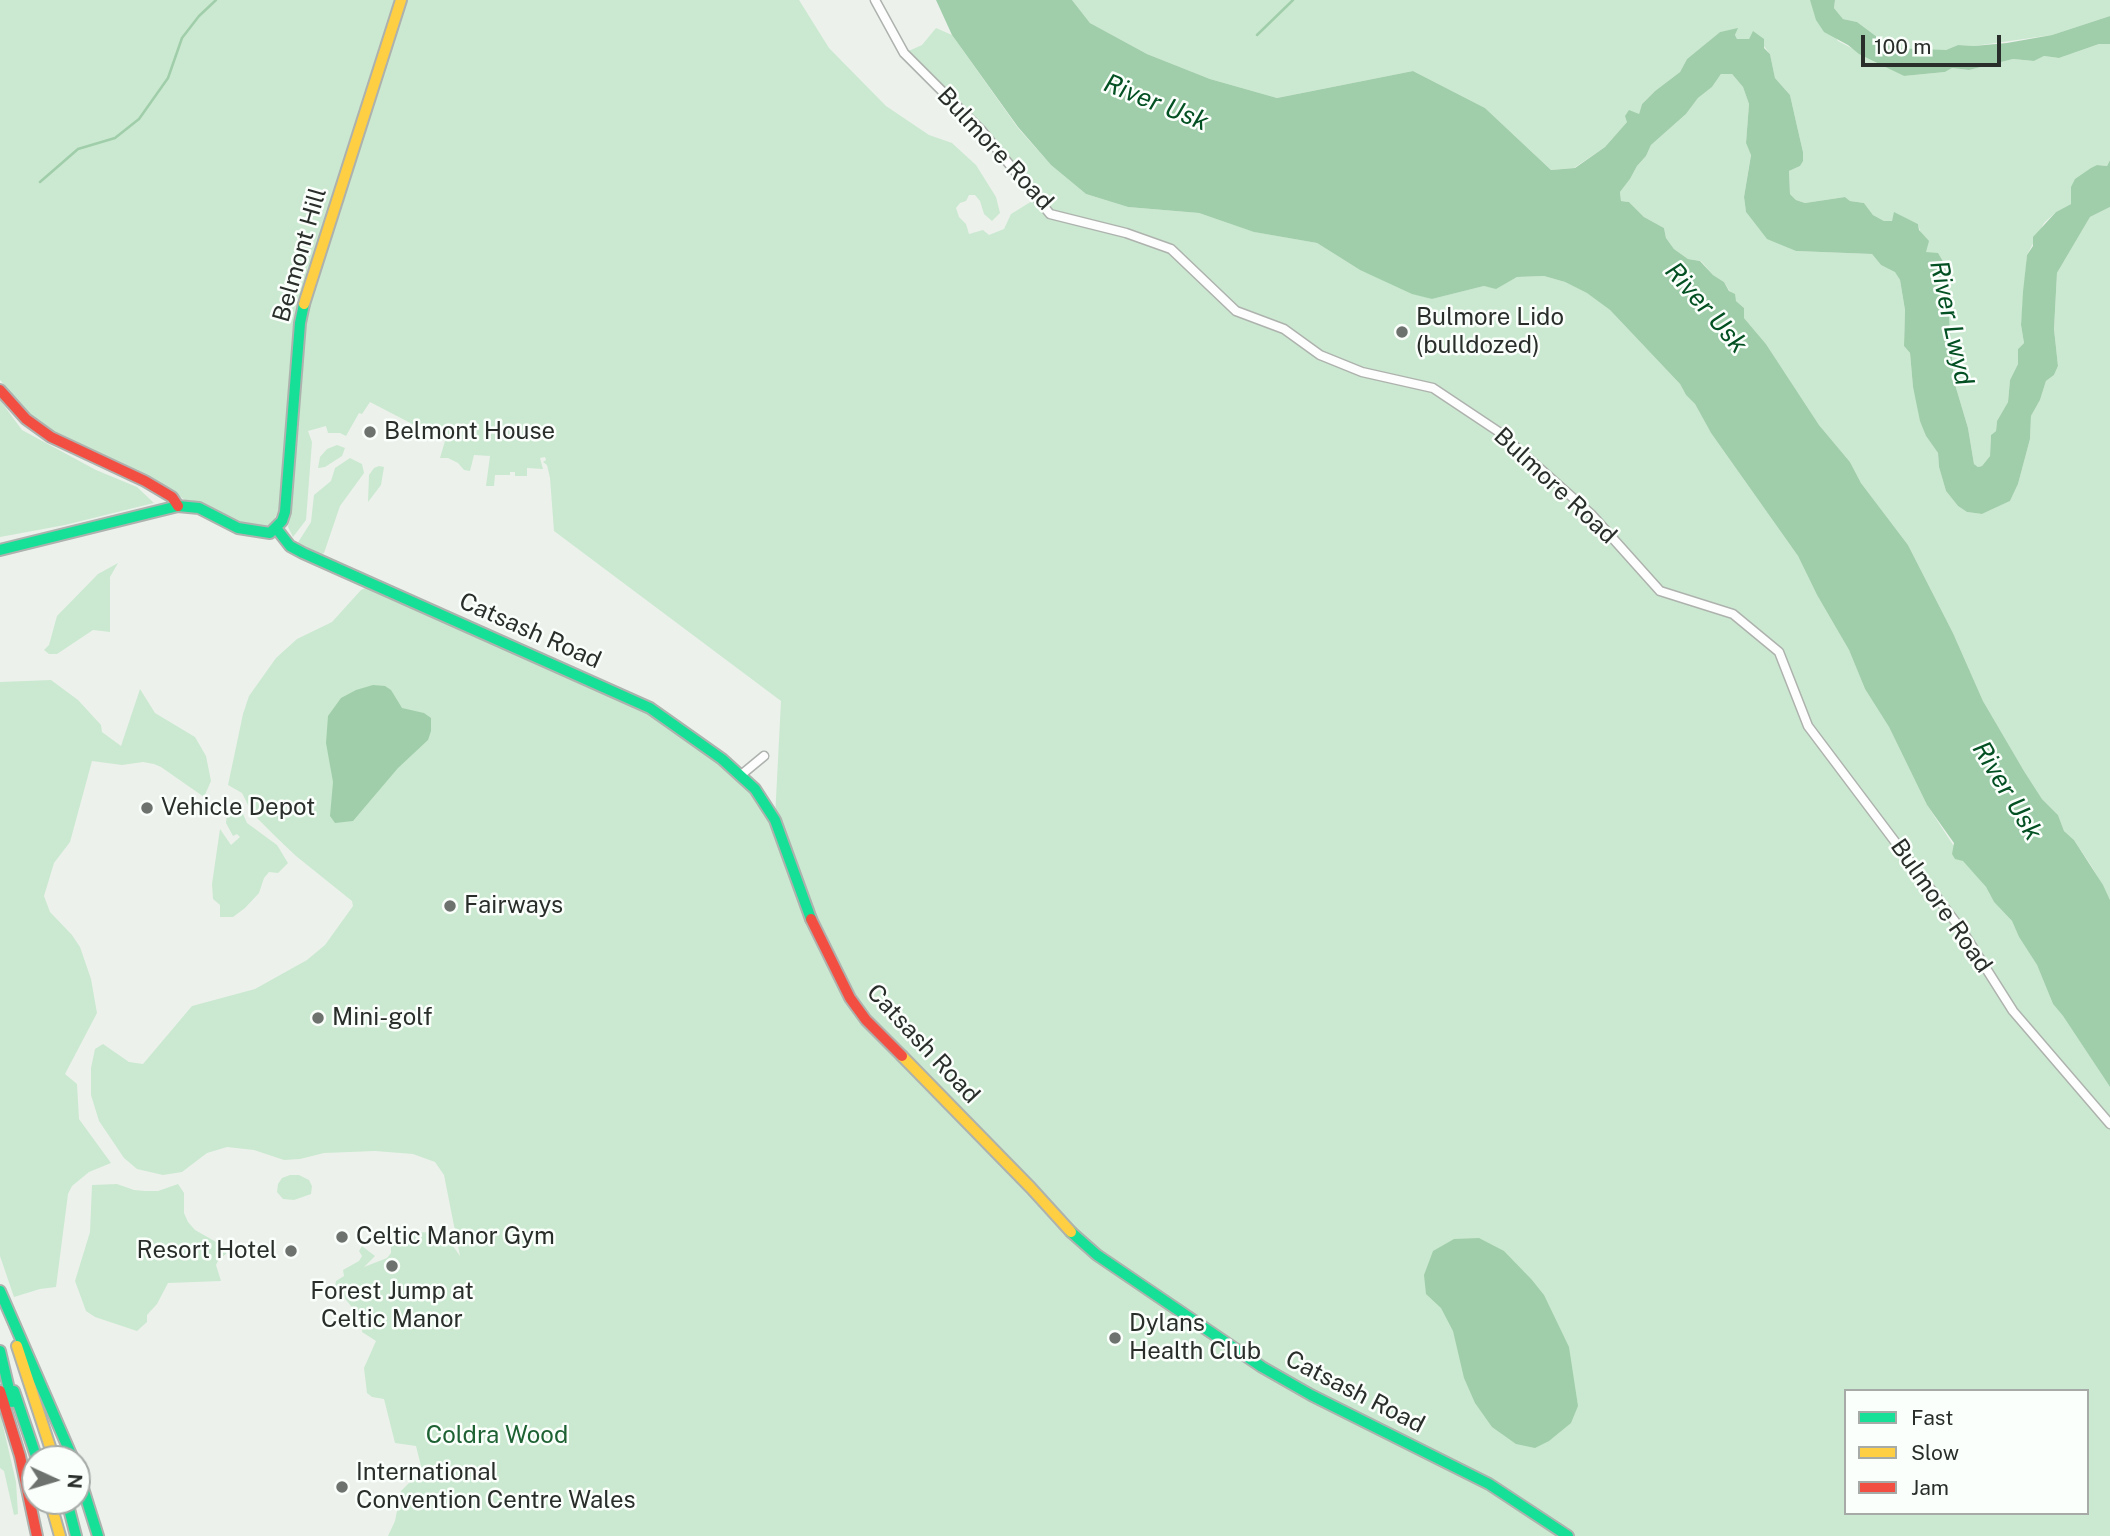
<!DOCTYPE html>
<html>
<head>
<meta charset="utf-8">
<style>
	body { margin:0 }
	#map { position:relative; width:2110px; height:1536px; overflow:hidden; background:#ecf1ec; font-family:"Public Sans",sans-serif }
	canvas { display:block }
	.legend { position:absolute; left:1844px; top:1389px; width:245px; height:126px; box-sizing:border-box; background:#fbfffc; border:2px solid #a7aba8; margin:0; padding:9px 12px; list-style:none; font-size:21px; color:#2a2e2b }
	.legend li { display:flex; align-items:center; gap:14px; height:35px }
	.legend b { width:35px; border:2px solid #a7aba8 }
	.north { position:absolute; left:21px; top:1445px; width:70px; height:70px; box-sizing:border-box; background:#fbfffc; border:2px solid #a7aba8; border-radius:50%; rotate:94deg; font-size:19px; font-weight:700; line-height:28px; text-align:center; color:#2a2e2b }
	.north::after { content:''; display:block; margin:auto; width:24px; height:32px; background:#6e726f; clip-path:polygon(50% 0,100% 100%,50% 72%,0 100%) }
	.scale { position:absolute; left:1861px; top:35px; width:140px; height:32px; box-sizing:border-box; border:4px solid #2a2e2b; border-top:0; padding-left:9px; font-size:21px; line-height:24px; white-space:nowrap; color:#2a2e2b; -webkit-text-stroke:5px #fbfffc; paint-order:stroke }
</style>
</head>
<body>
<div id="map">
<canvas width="2110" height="1536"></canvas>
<ul class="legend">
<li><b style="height:9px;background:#16e098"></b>Fast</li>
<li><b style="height:9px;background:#ffcf43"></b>Slow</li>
<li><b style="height:9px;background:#f24e42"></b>Jam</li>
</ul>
<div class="north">N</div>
<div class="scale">100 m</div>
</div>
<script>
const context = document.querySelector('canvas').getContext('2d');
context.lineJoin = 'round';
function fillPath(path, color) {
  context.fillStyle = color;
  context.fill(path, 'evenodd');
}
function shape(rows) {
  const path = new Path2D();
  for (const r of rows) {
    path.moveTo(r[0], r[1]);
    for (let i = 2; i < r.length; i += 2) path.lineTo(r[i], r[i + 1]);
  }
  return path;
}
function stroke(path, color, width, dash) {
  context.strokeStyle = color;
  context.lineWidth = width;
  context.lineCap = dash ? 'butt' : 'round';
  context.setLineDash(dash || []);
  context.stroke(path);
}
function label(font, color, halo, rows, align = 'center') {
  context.font = font + ' "Public Sans",sans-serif';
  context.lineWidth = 5;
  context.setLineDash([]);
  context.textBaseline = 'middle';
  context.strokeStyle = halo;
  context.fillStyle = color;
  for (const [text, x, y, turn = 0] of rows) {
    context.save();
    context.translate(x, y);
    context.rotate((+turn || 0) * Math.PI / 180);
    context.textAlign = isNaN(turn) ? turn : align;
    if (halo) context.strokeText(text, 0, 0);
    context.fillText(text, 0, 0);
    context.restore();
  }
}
const green = shape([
	[0,0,799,0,829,48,886,106,929,135,952,143,976,165,996,197,1000,213,992,221,984,214,980,201,975,195,969,195,966,201,960,203,956,208,959,217,966,224,969,234,983,230,989,235,1004,229,1011,214,1037,198,982,131,904,53,922,45,936,28,952,35,1018,128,1051,165,1086,194,1128,207,1199,213,1255,232,1317,243,1360,270,1432,299,1484,286,1496,288,1517,277,1544,276,1565,282,1588,293,1610,310,1680,384,1686,395,1695,404,1711,433,1798,556,1817,595,1849,650,1865,689,1889,727,1927,805,1963,860,1986,887,1994,902,2012,921,2019,937,2037,965,2053,1004,2063,1016,2110,1087,2110,1536,388,1536,395,1521,401,1491,422,1470,416,1446,395,1443,384,1399,372,1397,367,1393,364,1368,376,1341,362,1332,363,1321,335,1286,336,1281,344,1276,343,1270,359,1261,362,1256,359,1251,362,1246,375,1256,364,1267,387,1258,391,1253,391,1245,395,1241,414,1232,444,1233,460,1256,444,1175,435,1162,413,1154,375,1151,324,1153,300,1159,284,1160,254,1150,227,1147,207,1153,182,1172,163,1175,137,1169,124,1158,99,1121,91,1095,91,1068,95,1049,103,1044,129,1062,143,1064,192,1006,255,989,307,960,325,945,353,906,352,901,296,856,276,837,252,813,242,793,228,785,243,714,249,696,276,658,297,639,332,622,361,590,367,587,650,708,722,759,775,818,781,701,554,531,550,478,547,465,543,462,546,460,545,457,540,458,543,469,527,468,527,476,515,476,515,472,510,472,510,475,495,475,494,486,486,486,490,456,474,455,470,471,464,470,458,463,448,458,440,458,445,441,370,402,362,414,359,413,346,436,340,433,328,433,326,426,308,431,312,442,306,520,293,537,288,527,292,502,305,324,324,247,296,319,280,508,272,524,264,527,251,527,188,502,172,491,55,434,29,415,0,380],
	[1846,1391,2087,1391,2087,1513,1846,1513],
	[1072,0,1810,0,1838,41,1904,76,1945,72,1952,68,1969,70,2013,59,2034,61,2044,56,2059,58,2099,44,2110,44,2110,160,2107,166,2097,165,2071,192,2071,204,2056,212,2044,223,2027,255,2021,325,2024,343,2018,349,2018,364,2010,380,2008,402,1997,421,1996,431,1991,435,1990,456,1982,466,1978,467,1974,464,1968,428,1954,381,1945,265,1926,252,1918,224,1895,213,1892,221,1884,221,1873,215,1864,203,1850,201,1845,197,1805,203,1796,200,1790,194,1789,171,1800,166,1803,152,1797,126,1790,95,1775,78,1770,54,1753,32,1749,39,1737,39,1735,35,1737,29,1720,32,1687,59,1680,72,1655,91,1642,104,1639,114,1627,122,1605,147,1574,168,1551,170,1485,108,1413,71,1277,98,1210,79,1147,54,1090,23],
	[1835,0,2110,0,2110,16,2052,35,1974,46,1958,45,1946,50,1922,50,1892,48,1857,22,1843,19,1834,8],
	[1721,74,1732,74,1743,87,1749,104,1746,143,1751,154,1744,197,1746,212,1757,226,1767,238,1796,251,1872,254,1881,265,1895,271,1900,280,1905,310,1904,346,1910,353,1913,387,1926,436,1938,453,1939,467,1946,491,1958,506,1967,512,1982,514,2010,501,2018,484,2030,439,2031,416,2040,400,2046,381,2054,375,2058,366,2054,329,2057,273,2090,217,2110,207,2110,900,2092,867,2074,840,2064,831,2058,815,2042,799,2024,771,1983,701,1953,633,1908,545,1861,483,1850,462,1819,425,1766,344,1744,318,1744,308,1736,301,1724,282,1713,275,1701,261,1688,259,1674,249,1666,238,1664,228,1644,217,1629,202,1621,201,1620,192,1630,179,1637,166,1646,156,1651,145,1686,114,1698,98,1712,87],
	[0,400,22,430,96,470,137,487,154,503,65,525,0,537],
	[337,445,345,448,342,456,325,467,318,468,320,457,327,449],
	[350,458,362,464,364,473,340,506,324,553,320,555,309,551,297,544,311,522,314,495,331,481,335,468],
	[379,466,384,467,381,485,368,502,369,475,374,468],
	[118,563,110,577,110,632,93,630,57,654,49,654,44,650,49,645,57,616,98,574],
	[51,680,78,700,101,725,102,732,121,746,140,689,155,713,195,737,206,756,211,781,204,797,161,767,154,764,143,762,122,765,92,761,70,842,54,863,44,896,50,912,72,935,80,947,91,979,97,1013,65,1074,77,1084,79,1119,111,1163,89,1172,72,1186,68,1194,56,1287,40,1289,14,1297,0,1256,0,682],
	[234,801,239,805,247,823,277,845,288,863,278,873,269,872,264,878,259,893,245,908,233,917,220,917,220,905,213,899,212,884,220,829,231,845,240,837,237,834,233,836,226,823,227,814],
	[290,1175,299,1175,309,1180,312,1186,311,1194,294,1200,283,1199,277,1192,278,1184,282,1178],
	[117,1184,134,1190,145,1191,158,1191,178,1184,184,1193,184,1213,188,1222,195,1230,225,1247,226,1254,219,1259,216,1265,221,1281,168,1283,157,1304,147,1315,147,1322,137,1331,95,1317,86,1311,75,1281,90,1232,92,1185],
	[0,1413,16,1482,18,1514,14,1515,4,1471,0,1468]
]);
const water = shape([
	[936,0,1072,0,1090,23,1147,54,1210,79,1277,98,1413,71,1485,108,1551,170,1575,168,1605,147,1627,122,1625,116,1629,110,1639,114,1642,104,1655,91,1680,72,1687,59,1720,32,1738,28,1735,35,1737,39,1749,39,1753,31,1764,39,1764,48,1770,54,1775,78,1790,95,1797,126,1803,152,1803,161,1800,166,1789,171,1790,194,1796,200,1805,203,1845,197,1850,201,1864,203,1873,215,1884,221,1892,221,1894,212,1918,224,1919,230,1929,241,1926,252,1938,253,1945,265,1954,381,1968,428,1974,464,1978,467,1982,466,1990,456,1991,435,1996,431,1997,421,2008,402,2010,380,2018,364,2018,349,2024,343,2021,325,2023,292,2027,255,2033,246,2033,237,2056,212,2071,204,2071,187,2075,179,2091,168,2097,165,2107,166,2110,160,2110,207,2090,217,2057,273,2054,329,2058,366,2054,375,2046,381,2040,400,2031,416,2030,439,2018,484,2010,501,1982,514,1967,512,1958,506,1946,491,1939,467,1938,453,1926,436,1920,421,1913,387,1910,353,1904,346,1905,310,1900,280,1895,272,1881,265,1872,254,1796,251,1779,244,1767,239,1746,212,1744,197,1751,155,1746,143,1749,104,1743,87,1732,74,1721,74,1712,87,1698,98,1686,114,1651,145,1646,156,1637,166,1630,179,1620,192,1621,201,1629,202,1644,217,1664,228,1666,238,1674,249,1688,259,1700,261,1713,275,1724,282,1729,291,1735,294,1736,301,1744,308,1744,318,1766,344,1819,425,1850,462,1861,483,1908,545,1953,633,1983,701,2024,771,2042,799,2058,815,2064,831,2074,840,2103,885,2110,900,2110,1087,2063,1016,2053,1004,2037,965,2019,937,2012,921,1994,902,1986,887,1963,861,1955,859,1952,854,1954,843,1927,805,1889,727,1865,689,1849,650,1817,595,1798,556,1711,433,1695,404,1686,395,1680,384,1610,310,1587,293,1565,282,1544,276,1517,277,1496,289,1484,286,1432,299,1412,294,1360,270,1317,243,1254,232,1199,213,1128,207,1086,194,1051,165,1018,127,952,35],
	[1810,0,1835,0,1834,8,1843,19,1857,22,1892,48,1946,50,1958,45,1974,46,2007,43,2052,35,2110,16,2110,44,2099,44,2059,58,2044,56,2034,61,2013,59,1969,70,1952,68,1945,72,1904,76,1859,54,1848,45,1824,32,1816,20],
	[373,685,385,686,391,690,402,708,424,713,431,718,431,731,428,740,398,768,353,821,335,823,330,816,333,782,326,743,328,716,341,698,356,690],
	[1479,1238,1504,1251,1532,1280,1544,1295,1569,1347,1578,1406,1571,1423,1549,1441,1535,1448,1516,1444,1492,1427,1475,1403,1464,1378,1453,1331,1441,1308,1426,1294,1424,1275,1433,1251,1454,1239]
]);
const stream = shape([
	[1257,35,1293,0],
	[40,182,78,149,115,138,139,119,168,78,182,38,199,16,216,0]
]);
const street = shape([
	[875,0,904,53,982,131,1050,214,1126,233,1171,249,1236,311,1284,329,1320,355,1362,372,1433,388,1499,432,1591,514,1660,591,1733,614,1779,652,1808,726,1963,932,2013,1011,2110,1124],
	[741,775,764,756]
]);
const fast = shape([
	[276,528,290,546,303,553,650,708,722,759,755,789,775,820,811,919],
	[0,550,178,506,199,508,238,528,270,533,282,521,285,512,300,323,304,304],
	[1071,1232,1097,1255,1262,1367,1311,1395,1489,1484,1568,1536],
	[0,1291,73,1459],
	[0,1351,12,1402],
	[14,1391,37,1459],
	[77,1469,98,1536],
	[67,1501,76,1536]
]);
const slow = shape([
	[304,304,401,0],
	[902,1056,1031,1188,1071,1232],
	[17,1346,54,1459],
	[50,1501,60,1536]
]);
const jam = shape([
	[0,390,26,419,51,437,145,481,172,497,178,506],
	[811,919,850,998,866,1020,902,1056],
	[0,1391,20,1456,37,1536]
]);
const markers = [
	[1402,332,7,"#6e726f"],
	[370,432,7,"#6e726f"],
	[147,808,7,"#6e726f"],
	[450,906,7,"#6e726f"],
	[318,1018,7,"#6e726f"],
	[342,1237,7,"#6e726f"],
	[291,1251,7,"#6e726f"],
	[392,1266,7,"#6e726f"],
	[1115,1338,7,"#6e726f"],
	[342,1487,7,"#6e726f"]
];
const streetNames = [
	["Bulmore Road",995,149,47],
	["Belmont Hill",300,255,-74],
	["Bulmore Road",1555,486,43],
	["Catsash Road",530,631,24],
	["Bulmore Road",1941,906,55],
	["Catsash Road",923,1044,47],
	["Catsash Road",1355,1392,27]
];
const poiNames = [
	["Bulmore Lido",1416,318],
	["(bulldozed)",1416,346],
	["Belmont House",384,432],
	["Vehicle Depot",161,808],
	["Fairways",464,906],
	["Mini-golf",332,1018],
	["Celtic Manor Gym",356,1237],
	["Resort Hotel",277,1251,"right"],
	["Forest Jump at",392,1292,"center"],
	["Celtic Manor",392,1320,"center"],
	["Dylans",1129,1324],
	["Health Club",1129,1352],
	["International",356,1473],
	["Convention Centre Wales",356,1501]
];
const parkNames = [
	["Coldra Wood",497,1436]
];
const waterNames = [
	["River Usk",1156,103,22],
	["River Usk",1706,308,49],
	["River Lwyd",1951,323,78],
	["River Usk",2007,791,59]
];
fillPath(green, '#cbe9d0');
fillPath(water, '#a0ceaa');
stroke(stream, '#a0ceaa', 2.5);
stroke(street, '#aeb2ae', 11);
stroke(fast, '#aeb2ae', 14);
stroke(slow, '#aeb2ae', 14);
stroke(jam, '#aeb2ae', 14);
stroke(street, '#fcfdfc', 8);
stroke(fast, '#16e098', 10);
stroke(slow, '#ffcf43', 10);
stroke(jam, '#f24e42', 10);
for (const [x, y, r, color] of markers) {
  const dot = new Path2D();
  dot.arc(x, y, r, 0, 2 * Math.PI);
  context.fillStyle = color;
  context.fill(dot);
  stroke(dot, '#fbfffc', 2.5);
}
label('24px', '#2a2e2b', '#fbfffc', streetNames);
label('24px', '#2a2e2b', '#fbfffc', poiNames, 'left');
label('24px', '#1e6233', '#fbfffc', parkNames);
label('italic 26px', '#035022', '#fbfffc', waterNames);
</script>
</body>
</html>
